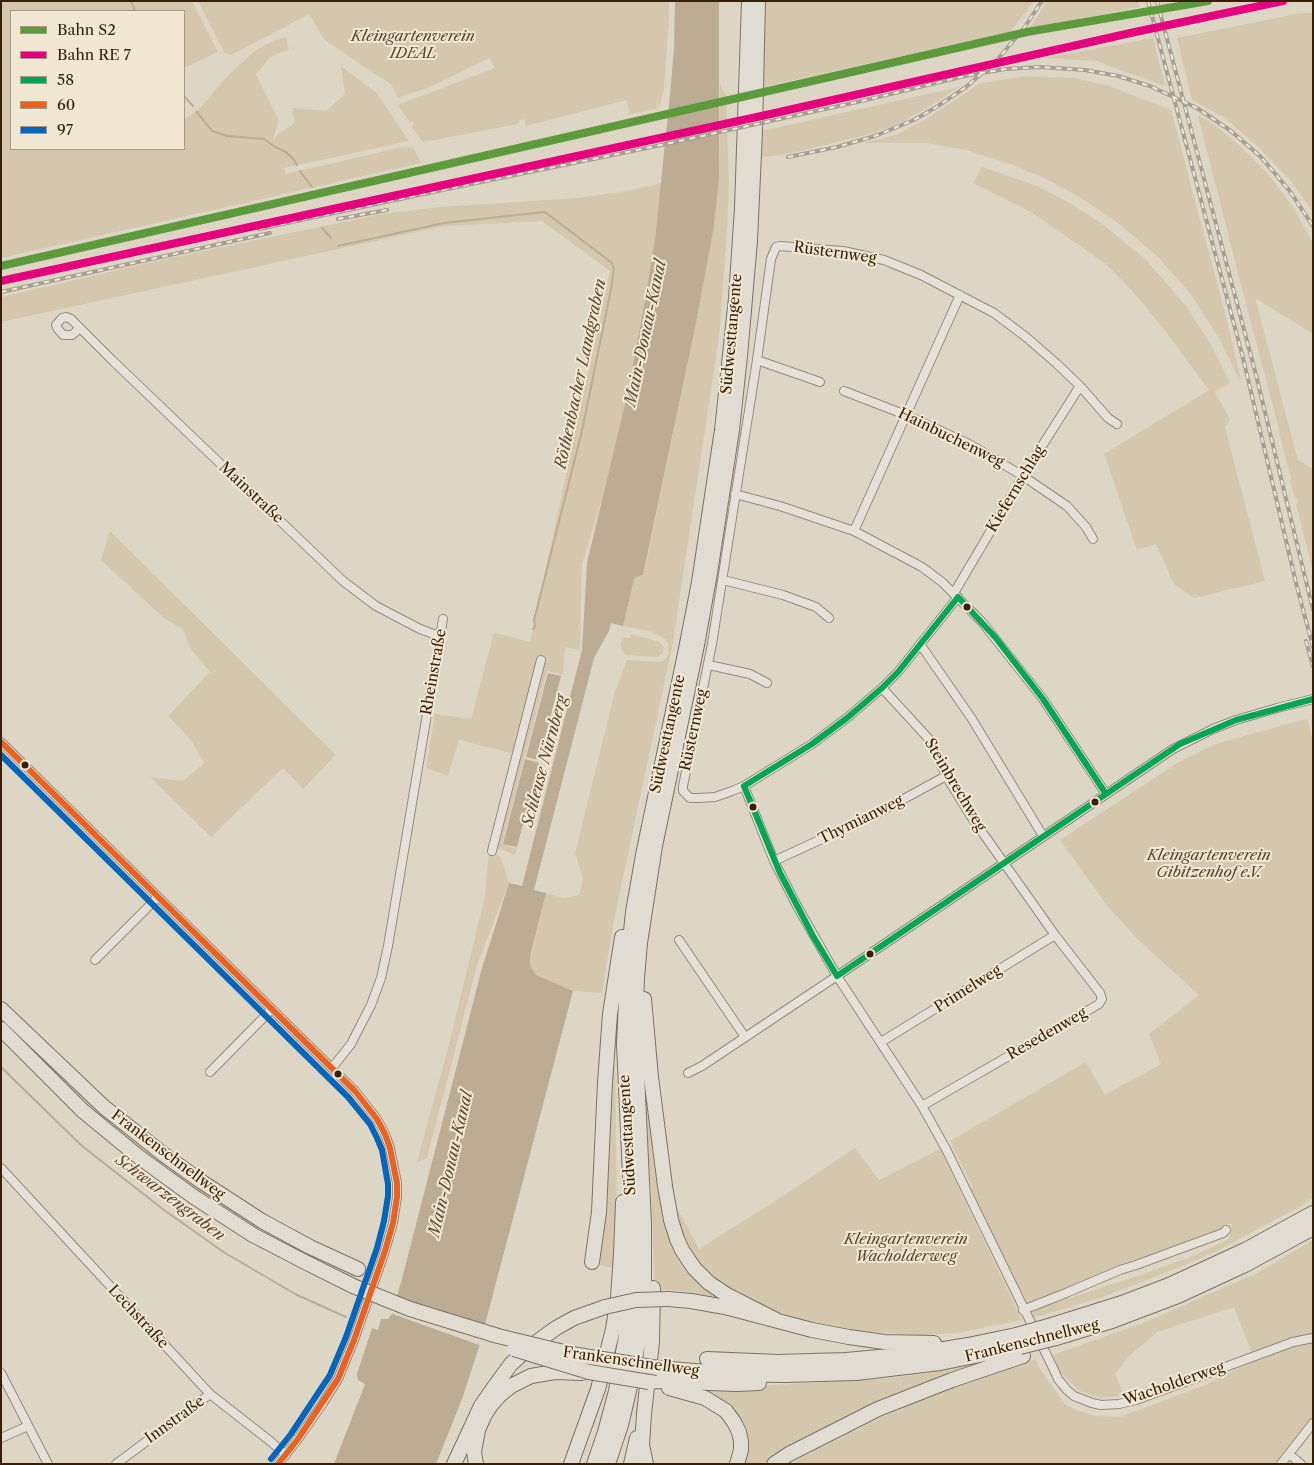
<!DOCTYPE html>
<html>
<head>
<meta charset="utf-8">
<style>
	body { margin:0 }
	#map { position:relative; width:1314px; height:1465px; overflow:hidden; background:#ded6c4; font-family:"Libre Caslon Text",serif }
	canvas { display:block }
	.frame { position:absolute; inset:0; border:2px solid #371f0a; pointer-events:none }
	.legend { position:absolute; left:10px; top:10px; width:175px; height:140px; box-sizing:border-box; background:#f1e7d2; border:1px solid #a79782; margin:0; padding:6px 9px; list-style:none; font-size:15px; color:#371f0a }
	.legend li { display:flex; align-items:center; gap:10px; height:25px }
	.legend b { width:25px; border:1px solid #a79782 }
</style>
</head>
<body>
<div id="map">
<canvas width="1314" height="1465"></canvas>
<div class="frame"></div>
<ul class="legend">
<li><b style="height:6px;background:#5c9a3c"></b>Bahn S2</li>
<li><b style="height:6px;background:#e5007d"></b>Bahn RE 7</li>
<li><b style="height:6px;background:#00a651"></b>58</li>
<li><b style="height:6px;background:#e96221"></b>60</li>
<li><b style="height:6px;background:#0065bd"></b>97</li>
</ul>
</div>
<script>
const context = document.querySelector('canvas').getContext('2d');
context.lineJoin = 'round';
function fillPath(path, color) {
  context.fillStyle = color;
  context.fill(path, 'evenodd');
}
function shape(rows) {
  const path = new Path2D();
  for (const r of rows) {
    path.moveTo(r[0], r[1]);
    for (let i = 2; i < r.length; i += 2) path.lineTo(r[i], r[i + 1]);
  }
  return path;
}
function stroke(path, color, width, dash) {
  context.strokeStyle = color;
  context.lineWidth = width;
  context.lineCap = dash ? 'butt' : 'round';
  context.setLineDash(dash || []);
  context.stroke(path);
}
function label(font, color, halo, rows, align = 'center') {
  context.font = font + ' "Libre Caslon Text",serif';
  context.lineWidth = 4;
  context.setLineDash([]);
  context.textBaseline = 'middle';
  context.strokeStyle = halo;
  context.fillStyle = color;
  for (const [text, x, y, turn = 0] of rows) {
    context.save();
    context.translate(x, y);
    context.rotate((+turn || 0) * Math.PI / 180);
    context.textAlign = isNaN(turn) ? turn : align;
    if (halo) context.strokeText(text, 0, 0);
    context.fillText(text, 0, 0);
    context.restore();
  }
}
const green = shape([
	[1,1,192,1,218,52,184,68,184,11,11,11,11,149,184,149,184,120,201,107,229,74,255,51,271,42,286,37,289,49,270,57,256,75,279,121,272,142,278,134,295,123,292,108,326,111,345,94,341,66,377,93,409,141,284,168,286,174,407,146,414,149,421,163,1,258],
	[198,1,669,1,669,19,664,89,659,108,630,114,626,100,526,126,525,119,520,120,518,124,423,142,412,127,414,122,410,122,398,105,495,68,490,58,430,87,398,98,391,84,376,75,324,39,309,14,231,55,224,52],
	[763,1,1034,1,1010,32,762,87],
	[1047,1,1138,1,1140,7,1029,29],
	[1301,13,1313,13,1313,212,1291,181,1258,147,1225,118,1192,100,1177,38],
	[1153,38,1165,86,1096,61,1044,58],
	[1027,76,1074,78,1106,85,1171,110,1230,332,1242,385,1219,338,1190,293,1158,257,1121,225,1078,196,1042,177,1010,164,966,150,927,143,863,143,896,135,924,120,981,83],
	[720,84,726,96,729,186,727,233,719,337,673,642,613,925,602,993,573,991,536,975,532,970,530,962,546,893,564,898,579,895,583,878,575,853,615,691,627,660,659,662,664,660,669,654,668,644,665,639,648,631,623,626,634,579,644,574,696,323,714,226,719,179],
	[959,87,932,105,901,123,874,133,797,152,760,158,762,131],
	[1198,116,1209,121,1238,144,1269,175,1293,207,1313,243,1313,334,1255,298,1298,460,1313,469,1313,572,1296,504,1298,502,1297,498,1295,497,1290,480,1291,478,1279,433,1279,427,1278,425,1242,289],
	[982,167,1037,186,1068,202,1101,223,1145,259,1161,277,1186,306,1211,345,1230,383,1215,392,1230,419,1225,427,1265,581,1194,598,1174,584,1156,544,1137,550,1104,454,1209,390,1163,328,1133,292,1106,264,1031,212,973,183],
	[662,183,655,240,643,311,627,396,610,472,582,564,580,650,565,647,563,675,547,671,502,844,517,849,515,855,496,847,518,755,459,740,448,776,426,768,435,714,471,719,494,633,530,642,610,271,542,221,445,226,1,322,1,297,170,258,381,214,440,207,578,198,627,191],
	[110,531,336,755,303,789,283,768,211,837,150,777,183,781,204,763,191,740,168,716,210,672,190,648,183,629,165,619,101,560],
	[631,634,660,642,664,647,663,653,658,657,625,655,620,645,623,637,630,638],
	[1307,719,1313,741,1313,1198,1301,1206,1217,1251,1175,1269,1100,1298,1033,1318,1033,1312,1036,1309,1137,1276,1188,1258,1229,1239,1232,1224,1224,1225,1222,1230,1121,1264,1031,1304,1025,1302,971,1189,973,1188,950,1141,1086,1062,1105,1095,1161,1064,1149,1034,1199,995,1135,937,1106,904,1060,840,1179,762,1213,745,1258,732],
	[489,851,501,857,509,883,477,965,427,1158,417,1162,448,1048,485,896],
	[617,1012,615,1052,617,1217,613,1268,596,1264,608,1065],
	[1,1016,77,1090,330,1264,356,1276,355,1280,284,1246,242,1221,174,1176,109,1126,73,1094,1,1023],
	[641,1044,667,1217,720,1298,673,1290,655,1290,651,1192],
	[855,1148,879,1180,940,1149,1022,1320,957,1333,918,1335,869,1332,828,1327,770,1310,735,1296,688,1256,669,1193,699,1249,786,1194],
	[1313,1240,1313,1416,1275,1464,792,1464,800,1458,882,1417,958,1385,1036,1359,1040,1369,1065,1404,1079,1411,1095,1416,1120,1417,1205,1385,1251,1362,1251,1351,1234,1307,1157,1332,1129,1356,1115,1374,1124,1395,1101,1398,1079,1391,1059,1371,1053,1355,1148,1321,1257,1273],
	[1000,1356,769,1464,740,1464,741,1428,690,1390,890,1378,926,1373]
]);
const water = shape([
	[675,1,719,1,719,179,714,226,696,323,643,575,637,577,634,579,623,626,611,623,609,631,594,658,534,890,546,893,531,953,530,962,531,968,536,975,573,991,479,1347,462,1399,436,1464,334,1464,365,1384,358,1380,357,1374,372,1328,378,1330,381,1319,388,1319,392,1314,403,1275,482,968,509,883,522,886,582,650,587,563,627,396,643,311,655,240,670,95,674,48],
	[548,673,561,676,539,760,526,757],
	[525,759,539,763,517,847,503,844]
]);
const pier = shape([
	[394,1297,487,1329,482,1346,390,1313]
]);
const stream = shape([
	[131,1,135,11],
	[184,96,193,106],
	[197,112,212,131,227,136,264,139,275,147,286,152,294,160,297,165],
	[300,171,312,187],
	[322,228,331,238],
	[338,246,444,223,545,212,612,263,614,269,611,289,582,431,534,620,535,626,533,629],
	[1,1067,82,1146,164,1210,225,1253,297,1295,346,1317]
]);
const street = shape([
	[79,329,72,335,63,335,58,329,56,325,62,318,66,317,71,319,113,361,343,581,376,606,420,629,439,636],
	[757,360,820,382],
	[844,391,906,415,971,445,1023,476,1067,506,1086,527,1093,539],
	[735,494,780,506,854,531,922,567,942,582,982,622,1043,699,1106,794],
	[854,531,960,295],
	[723,580,783,595,816,607,829,618],
	[954,593,1023,476,1080,386],
	[958,597,898,672,882,688,847,718,812,744,744,786,732,791,715,797,698,798,690,798,683,791,683,786,712,644,757,360,771,259,776,247,780,246,843,251,884,260,921,275,994,313,1026,337,1057,364,1080,386,1108,418,1117,424],
	[920,644,972,719,1043,836],
	[709,665,750,674,767,683],
	[882,688,928,738,933,747,946,776,970,815,1055,935,1100,993,1102,999,1099,1004,922,1106],
	[1,742,355,1091,377,1119,385,1134,390,1148,397,1183,397,1197,393,1223,385,1251,354,1340,338,1379,323,1403,298,1439,278,1464],
	[744,786,774,861,797,906,837,976,922,1106,946,1149,1054,1370,1058,1379,1067,1390,1074,1396,1092,1403,1101,1405,1119,1404,1136,1400,1293,1342,1313,1338],
	[492,851,541,660],
	[774,861,876,814,946,776],
	[679,940,745,1037],
	[95,960,158,897],
	[881,1042,1055,935],
	[332,1068,351,1044,371,1005,381,978,388,946,443,619],
	[210,1072,272,1009],
	[688,1073,702,1066,837,976,1173,749,1213,729,1236,720,1277,708,1313,699],
	[1,1168,210,1394,270,1441,286,1455],
	[1023,1310,1066,1293,1120,1270,1136,1265,1223,1233,1226,1230],
	[1,1373,48,1464],
	[1,1438,28,1426],
	[1289,1454,1301,1464],
	[116,1464,210,1394],
	[1281,1464,1313,1423]
]);
const highway = shape([
	[644,999,651,1077,665,1186,671,1220,677,1239,682,1250,694,1268,709,1283,727,1295,776,1320],
	[1,1009,104,1107,163,1154,202,1182,262,1221,310,1247,358,1269],
	[1,1029,83,1111,139,1157,194,1197,253,1235,303,1261,353,1286],
	[592,1262,599,1212,605,1082,610,1014,622,937],
	[668,1299,691,1301,725,1307,812,1330,849,1337,884,1342,934,1343],
	[1052,1325,1122,1303,1169,1285,1247,1249,1313,1213],
	[1056,1338,1112,1321,1178,1296,1245,1265,1313,1228],
	[707,1359,778,1362,846,1360,901,1355,932,1351,968,1345,1016,1335],
	[658,1368,733,1374,784,1375,856,1373,940,1363,1020,1347],
	[649,1382,657,1381,736,1384,759,1383],
	[669,1388,705,1398,726,1411,734,1422,739,1432,741,1441,741,1450,737,1464],
	[454,1464,481,1406,492,1390,511,1364,530,1347,556,1328,574,1318,605,1307],
	[476,1464,474,1452,478,1430,484,1416,491,1405,500,1395,511,1386,531,1376,555,1372,582,1373],
	[571,1464,598,1389,613,1329,618,1297,621,1254,623,1202],
	[594,1464,605,1432,616,1391,626,1336,631,1283,632,1220,624,1044,628,960,633,912,643,855,687,644,699,582,722,430,736,298,742,208,749,1],
	[608,1464,621,1425,629,1391,639,1337,644,1288,644,1224,635,1032,637,978,640,943,655,846,697,645,710,573,732,430,740,356,750,241,755,131,758,1],
	[631,1464,637,1438],
	[646,1464,642,1445,644,1414,652,1342,653,1288],
	[774,1464,789,1454,878,1409,952,1380,1023,1356]
]);
const rail = shape([
	[1148,1,1243,358,1297,587,1313,647],
	[1157,1,1256,375,1313,610],
	[788,157,837,147,875,136,914,120,938,106,966,87,997,60,1024,28,1042,1],
	[338,219,387,210],
	[259,229,457,187,652,147,866,100,965,76,1005,69,1040,67,1085,70,1118,76,1150,86,1197,108,1231,131,1261,157,1289,190,1313,226],
	[1,292,270,233],
	[1306,641,1313,666]
]);
const highwayBridge = shape([
	[353,1286,410,1309,498,1336,572,1354,658,1368],
	[605,1307,636,1300,668,1299],
	[1016,1335,1052,1325],
	[1020,1347,1056,1338],
	[514,1349,589,1372,649,1382]
]);
const bus1 = shape([
	[958,597,995,637,1043,699,1106,794],
	[744,786,812,744,847,718,882,688,898,672,958,597],
	[744,786,780,873,813,936,837,976],
	[837,976,1180,744,1236,720,1313,699]
]);
const bus2 = shape([
	[1,742,355,1091,377,1119,385,1134,390,1148,397,1183,397,1197,393,1223,385,1251,354,1340,338,1379,298,1439,278,1464]
]);
const bus3 = shape([
	[1,755,348,1097,370,1124,377,1138,382,1150,388,1184,388,1196,384,1221,377,1248,346,1337,330,1375,291,1434,271,1459]
]);
const rail1 = shape([
	[1,266,1027,32,1208,1]
]);
const rail2 = shape([
	[1,281,766,115,1135,32,1283,1]
]);
const markers = [
	[967,607,4.5,"#371f0a"],
	[25,765,4.5,"#371f0a"],
	[1095,802,4.5,"#371f0a"],
	[753,807,4.5,"#371f0a"],
	[870,954,4.5,"#371f0a"],
	[338,1074,4.5,"#371f0a"]
];
const parkNames = [
	["Kleingartenverein",413,37],
	["IDEAL",413,54],
	["Kleingartenverein",1209,856],
	["Gibitzenhof e.V.",1209,873],
	["Kleingartenverein",906,1240],
	["Wacholderweg",906,1257]
];
const streetNames = [
	["Rüsternweg",835,253,8],
	["Südwesttangente",732,334,-85],
	["Hainbuchenweg",951,438,26],
	["Kiefernschlag",1016,489,-59],
	["Mainstraße",251,493,43],
	["Rheinstraße",434,672,-80],
	["Rüsternweg",694,730,-78],
	["Südwesttangente",668,734,-78],
	["Steinbrechweg",955,785,59],
	["Thymianweg",861,820,-26],
	["Primelweg",968,989,-32],
	["Resedenweg",1047,1034,-30],
	["Südwesttangente",628,1135,-93],
	["Frankenschnellweg",168,1155,37],
	["Lechstraße",138,1317,47],
	["Frankenschnellweg",1032,1341,-14],
	["Frankenschnellweg",631,1362,8],
	["Wacholderweg",1174,1384,-19],
	["Innstraße",175,1420,-36]
];
const waterNames = [
	["Main-Donau-Kanal",646,333,-78],
	["Röthenbacher Landgraben",581,374,-78],
	["Schleuse Nürnberg",545,761,-75],
	["Main-Donau-Kanal",451,1164,-77],
	["Schwarzengraben",170,1198,37]
];
fillPath(green, '#d4c7ad');
fillPath(water, '#bbac93');
fillPath(pier, '#ded6c4');
stroke(stream, '#bbac93', 2);
stroke(street, '#938b7e', 10);
stroke(highway, '#7a7266', 16);
stroke(street, '#e6e1d8', 8);
stroke(highway, '#e1dcd2', 14);
stroke(rail, '#a59f96', 4);
stroke(rail, '#f1e7d2', 2, [5.5]);
stroke(highwayBridge, '#7a7266', 16, []);
stroke(highwayBridge, '#e1dcd2', 14);
stroke(bus1, '#00a651', 6);
stroke(bus2, '#e96221', 6);
stroke(bus3, '#0065bd', 6);
stroke(rail1, '#5c9a3c', 8);
stroke(rail2, '#e5007d', 8);
for (const [x, y, r, color] of markers) {
  const dot = new Path2D();
  dot.arc(x, y, r, 0, 2 * Math.PI);
  context.fillStyle = color;
  context.fill(dot);
  stroke(dot, '#f1e7d2', 2);
}
label('italic 15px', '#5c462e', '#f1e7d2', parkNames);
label('15px', '#371f0a', '#f1e7d2', streetNames);
label('italic 16px', '#604a33', '#f1e7d2', waterNames);
</script>
</body>
</html>
